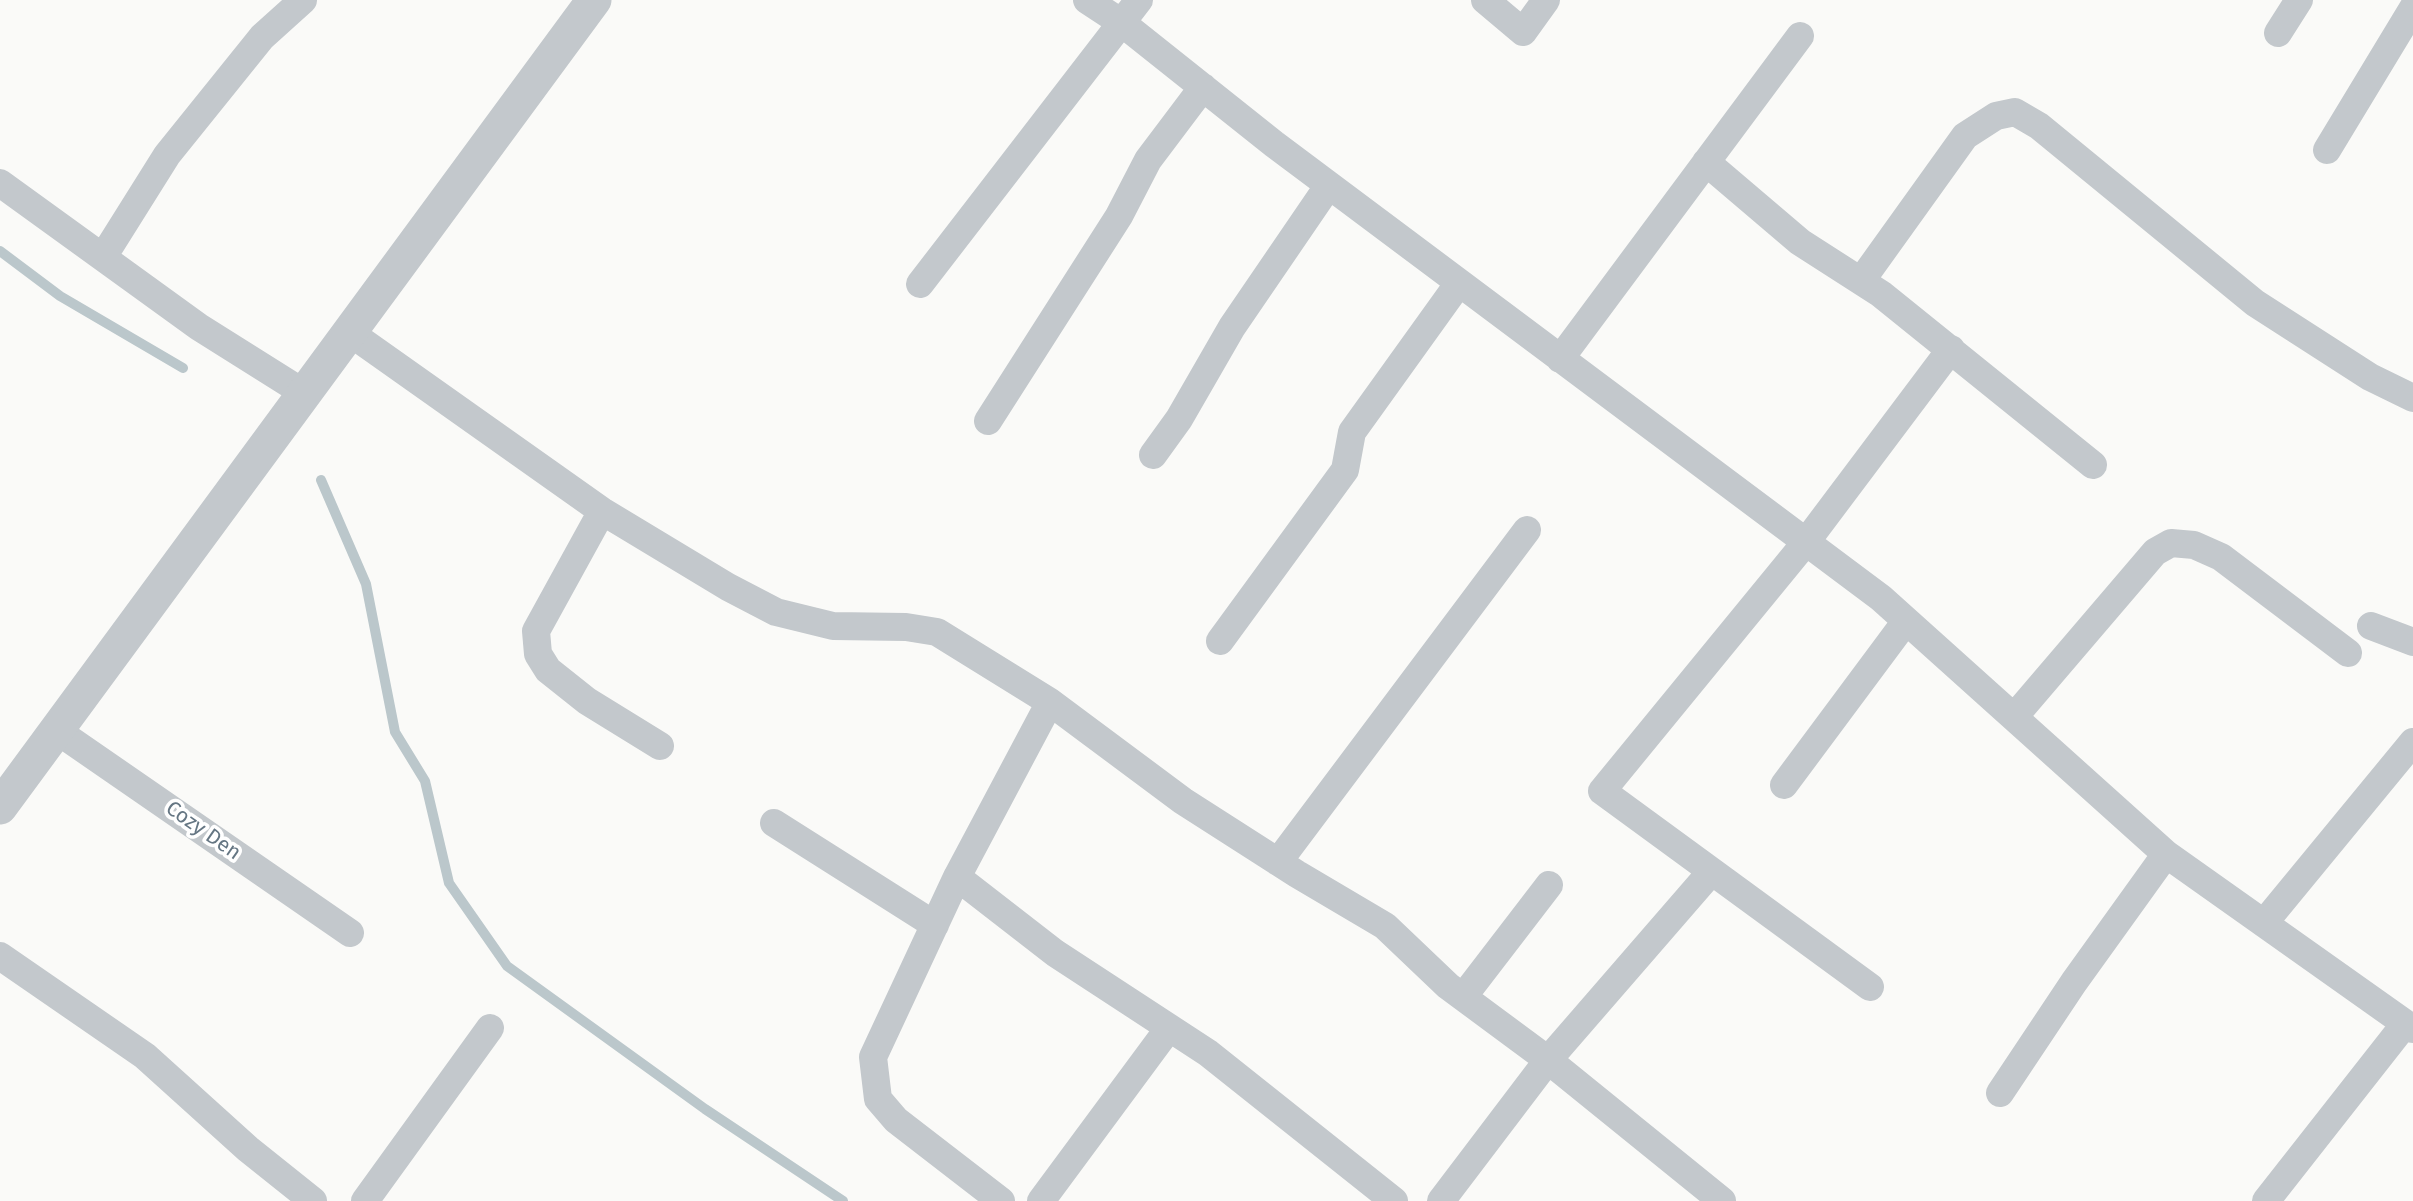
<!DOCTYPE html>
<html>
<head>
<meta charset="utf-8">
<style>
	body { margin:0 }
	canvas { display:block; background:#fafaf8 }
</style>
</head>
<body>
<canvas width="2413" height="1201"></canvas>
<script>
const context = document.querySelector('canvas').getContext('2d');
context.lineJoin = 'round';
function shape(rows) {
  const path = new Path2D();
  for (const r of rows) {
    path.moveTo(r[0], r[1]);
    for (let i = 2; i < r.length; i += 2) path.lineTo(r[i], r[i + 1]);
  }
  return path;
}
function stroke(path, color, width, dash) {
  context.strokeStyle = color;
  context.lineWidth = width;
  context.lineCap = dash ? 'butt' : 'round';
  context.setLineDash(dash || []);
  context.stroke(path);
}
function label(font, color, halo, rows, align = 'center') {
  context.font = font + ' "Fira Sans",sans-serif';
  context.lineWidth = 7;
  context.setLineDash([]);
  context.textBaseline = 'middle';
  context.strokeStyle = halo;
  context.fillStyle = color;
  for (const [text, x, y, turn = 0] of rows) {
    context.save();
    context.translate(x, y);
    context.rotate((+turn || 0) * Math.PI / 180);
    context.textAlign = isNaN(turn) ? turn : align;
    if (halo) context.strokeText(text, 0, 0);
    context.fillText(text, 0, 0);
    context.restore();
  }
}
const stream = shape([
	[0,251,60,296,183,368],
	[321,480,366,584,395,732,425,781,449,883,507,966,705,1109,843,1201]
]);
const minor = shape([
	[1087,0,1122,23,1274,144,1881,598,2166,854,2413,1029],
	[1485,0,1523,32,1546,0],
	[2278,33,2299,0],
	[2327,150,2413,8],
	[1706,162,1800,242,1881,294,2093,465],
	[0,183,199,327,304,393],
	[103,257,167,155,262,37,303,0],
	[1861,281,1965,136,1996,116,2015,112,2039,126,2255,303,2370,377,2413,398],
	[920,284,1139,0],
	[349,332,602,511,728,587,776,612,833,626,906,627,937,632,1050,702],
	[1560,359,1800,36],
	[988,421,1119,216,1148,160,1203,87],
	[1153,455,1179,419,1232,327,1329,185],
	[602,511,536,631,538,654,548,670,587,701,660,746],
	[2371,626,2413,642],
	[1220,641,1345,470,1352,432,1459,283],
	[2014,717,2155,552,2171,543,2194,545,2221,557,2348,653],
	[56,730,350,933],
	[1784,785,1906,621],
	[774,823,935,925],
	[1278,862,1527,530],
	[957,877,1050,702,1183,801,1297,874,1385,926,1448,986,1548,1060,1722,1201],
	[2264,923,2413,742],
	[0,956,145,1056,248,1149,313,1201],
	[1870,987,1602,791,1806,542,1951,349],
	[1463,997,1549,885],
	[2000,1093,2074,982,2166,854],
	[365,1201,490,1028],
	[1001,1201,896,1120,878,1099,873,1057,957,877,1055,953,1208,1053,1394,1201],
	[1041,1201,1169,1028],
	[1441,1201,1548,1060,1711,872],
	[2266,1201,2405,1024]
]);
const tertiary = shape([
	[0,807,594,0]
]);
const streetNames = [
	["Cozy Den",203,831,35]
];
stroke(stream, '#bbc7cb', 10);
stroke(minor, '#c3c8cc', 28);
stroke(tertiary, '#c3c8cc', 35);
label('21px', '#657683', '#fff', streetNames);
</script>
</body>
</html>
